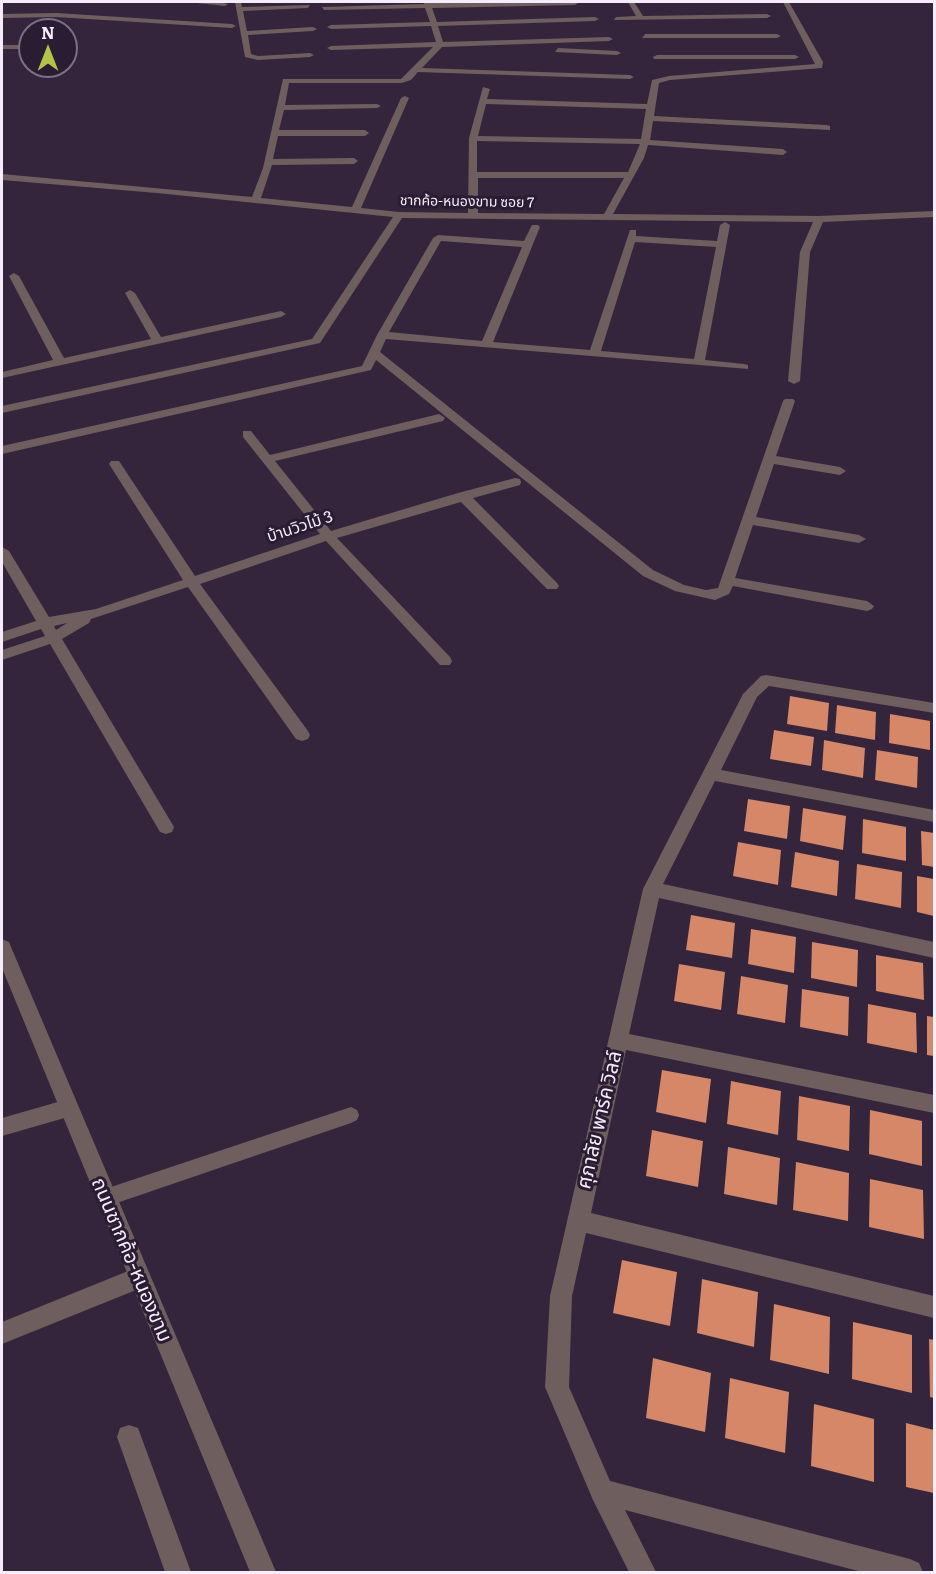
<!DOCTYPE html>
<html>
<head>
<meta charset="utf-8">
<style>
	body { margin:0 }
	#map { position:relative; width:936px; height:1574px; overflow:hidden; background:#34253d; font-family:Literata,serif }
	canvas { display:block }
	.frame { position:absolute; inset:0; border:3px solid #f6edfc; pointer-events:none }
	.north { position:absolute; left:18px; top:18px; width:60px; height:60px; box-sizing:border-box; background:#2a1c32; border:2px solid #7c7083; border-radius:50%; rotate:0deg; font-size:16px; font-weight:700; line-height:24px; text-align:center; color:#f6edfc }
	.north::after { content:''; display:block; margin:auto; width:21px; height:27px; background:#b5c24a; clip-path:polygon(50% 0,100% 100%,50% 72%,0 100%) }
</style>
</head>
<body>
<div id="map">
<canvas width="936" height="1574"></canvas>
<div class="frame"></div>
<div class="north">N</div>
</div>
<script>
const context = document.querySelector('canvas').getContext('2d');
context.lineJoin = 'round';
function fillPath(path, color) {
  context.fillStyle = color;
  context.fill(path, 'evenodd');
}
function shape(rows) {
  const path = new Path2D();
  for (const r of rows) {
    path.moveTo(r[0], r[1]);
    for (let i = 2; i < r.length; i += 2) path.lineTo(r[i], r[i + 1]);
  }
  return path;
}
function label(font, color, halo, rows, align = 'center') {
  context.font = font + ' Literata,"Noto Sans Thai",serif';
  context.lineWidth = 6;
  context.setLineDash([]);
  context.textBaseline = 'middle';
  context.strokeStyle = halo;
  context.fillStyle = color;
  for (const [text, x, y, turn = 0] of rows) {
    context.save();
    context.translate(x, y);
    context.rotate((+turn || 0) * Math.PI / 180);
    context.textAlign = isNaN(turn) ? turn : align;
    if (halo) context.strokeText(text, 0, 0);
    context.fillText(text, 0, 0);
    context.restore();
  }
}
const building = shape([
	[790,696,829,703,827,731,787,724],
	[837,705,876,712,875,740,835,733],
	[890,714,930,721,930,750,889,743],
	[774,730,814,737,811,766,770,759],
	[824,740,865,748,863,778,822,770],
	[877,750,918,757,917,788,875,780],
	[748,799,790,806,787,839,744,831],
	[803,808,846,816,843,850,800,841],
	[863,819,906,827,906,861,862,853],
	[921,831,934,833,934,867,922,865],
	[738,842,781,850,778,885,733,876],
	[795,852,839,861,837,896,791,887],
	[857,864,902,872,901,908,855,899],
	[917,876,934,879,934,916,917,912],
	[691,915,735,923,732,958,686,950],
	[751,929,796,937,794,973,748,964],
	[812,942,858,950,857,987,811,978],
	[876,955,923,963,924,1000,876,991],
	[679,964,725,972,721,1010,674,1001],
	[741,976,788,985,785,1023,737,1014],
	[802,989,849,997,848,1036,800,1027],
	[868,1004,916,1013,917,1053,867,1043],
	[927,1016,934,1017,934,1056,927,1055],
	[662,1070,711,1079,706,1123,656,1112],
	[731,1081,781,1091,778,1135,727,1124],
	[799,1096,850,1106,849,1151,797,1140],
	[870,1110,922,1121,922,1166,869,1154],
	[652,1130,703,1141,698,1187,646,1176],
	[728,1147,780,1158,777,1205,724,1194],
	[796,1162,849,1173,848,1221,793,1210],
	[870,1179,923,1190,924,1239,869,1227],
	[622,1260,677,1272,670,1326,613,1313],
	[702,1279,758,1292,754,1347,697,1333],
	[774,1304,830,1317,829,1374,770,1360],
	[853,1322,912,1335,912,1393,852,1379],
	[929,1339,934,1340,934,1398,930,1397],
	[653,1358,711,1373,705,1432,646,1418],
	[730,1378,789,1392,785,1453,725,1438],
	[814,1404,874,1419,874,1482,811,1466],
	[906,1423,934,1430,934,1493,906,1487]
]);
const service = shape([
	[351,1107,357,1110,359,1115,357,1120,351,1123,105,1207,99,1204,96,1198,99,1192,105,1189,351,1107]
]);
const minor = shape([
	[188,2,218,2,228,4,225,6,188,2],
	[235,2,241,2,242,7,310,5,308,8,243,11,247,31,313,27,317,29,313,31,248,35,251,54,258,56,310,53,314,55,310,57,258,60,245,57,235,2],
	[424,2,578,3,575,5,432,8,437,22,595,17,599,19,595,21,438,26,443,42,609,37,613,39,609,41,442,47,422,68,630,75,634,77,630,79,418,72,411,80,402,83,289,83,285,105,377,104,381,106,377,108,284,110,279,130,365,130,369,133,365,136,278,136,273,159,354,158,358,161,354,164,272,165,261,198,352,207,401,98,405,96,409,98,361,208,399,212,468,213,469,138,483,87,490,89,487,99,647,104,652,80,669,76,815,64,783,2,789,2,823,62,822,68,670,80,659,83,654,116,827,125,830,126,830,130,653,121,650,140,783,149,787,152,783,155,648,145,644,158,613,214,819,216,934,211,934,217,823,222,810,252,800,381,794,384,788,381,800,252,813,222,402,218,320,343,2,413,2,406,312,339,393,217,157,193,2,180,2,174,252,197,263,168,283,79,401,79,433,47,331,50,327,48,331,46,436,42,431,26,331,29,327,27,331,25,430,22,425,8,324,10,322,7,424,4,424,2],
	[486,104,646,109,641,139,478,136,486,104],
	[477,141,640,144,628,172,477,172,477,141],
	[478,178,624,178,604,214,478,213,478,178],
	[628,2,634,2,643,16,767,14,771,16,767,18,614,20,616,17,636,16,628,2],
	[56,13,232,24,236,26,232,28,56,17,2,18,2,14,56,13],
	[645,34,777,34,781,36,777,38,642,38,645,34],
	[2,45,20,45,24,47,20,49,2,49,2,45],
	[558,48,617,51,621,53,617,55,555,52,558,48],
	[657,55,795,55,799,57,795,59,654,59,653,57,657,55],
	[725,222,730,225,705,360,744,364,748,365,748,369,386,339,380,352,653,570,684,585,706,590,718,588,783,401,785,399,793,399,795,401,776,456,840,467,846,471,840,475,774,464,756,517,859,535,866,539,859,543,753,525,735,578,867,601,874,606,872,609,867,611,733,586,729,594,715,600,706,598,675,591,643,576,376,360,371,370,2,454,2,446,362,366,377,335,433,238,438,235,524,241,532,225,538,225,540,227,493,342,590,350,630,230,636,230,636,236,717,241,720,225,725,222],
	[441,241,522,247,482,341,389,332,441,241],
	[635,242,716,247,694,359,601,351,635,242],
	[14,273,19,276,64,358,151,339,125,293,130,290,135,293,161,337,281,311,286,314,281,317,2,378,2,372,53,360,9,276,14,273],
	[439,414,445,418,443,421,275,461,331,531,458,493,515,478,520,479,521,482,520,485,473,498,557,583,559,586,557,589,547,589,461,502,337,538,450,657,452,661,450,665,440,665,326,541,200,584,308,731,310,735,308,739,302,741,296,739,188,587,91,619,89,623,62,639,174,827,172,832,166,834,160,832,50,644,2,660,2,650,45,636,41,629,2,642,2,632,36,621,2,562,2,547,9,551,49,617,96,609,183,580,109,464,111,461,119,461,195,576,320,534,243,437,243,431,251,431,270,455,439,414],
	[67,623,56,630,54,626,67,623],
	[766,675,934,703,934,713,769,686,757,697,721,770,934,810,934,822,715,781,663,884,934,942,934,958,659,898,629,1034,934,1095,934,1113,626,1050,591,1213,934,1296,934,1318,586,1233,572,1296,569,1387,610,1481,910,1559,919,1563,923,1572,862,1572,625,1510,656,1572,629,1572,593,1500,545,1387,550,1296,643,889,743,694,761,676,766,675],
	[68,1099,75,1101,78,1108,75,1115,2,1136,2,1118,68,1099],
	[138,1267,146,1270,149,1278,146,1286,2,1344,2,1322,138,1267],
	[129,1425,138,1428,191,1572,165,1572,117,1437,120,1428,129,1425]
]);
const tertiary = shape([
	[2,939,9,942,11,947,276,1572,250,1572,2,968,2,939]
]);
const farStreetnames = [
	["ชากค้อ-หนองขาม ซอย 7",467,202,1]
];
const streetNames = [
	["บ้านวิวไม้ 3",300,527,-18]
];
const nearStreetnames = [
	["ศุภาลัย พาร์ค วิลล์",600,1120,-77],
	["ถนนชากค้อ-หนองขาม",131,1260,67]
];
fillPath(building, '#d58768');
fillPath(service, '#6e5e5e');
fillPath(minor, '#6e5e5e');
fillPath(tertiary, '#6e5e5e');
label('14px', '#f6edfc', '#2a1c32', farStreetnames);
label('16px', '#f6edfc', '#2a1c32', streetNames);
label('20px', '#f6edfc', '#2a1c32', nearStreetnames);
</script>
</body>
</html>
